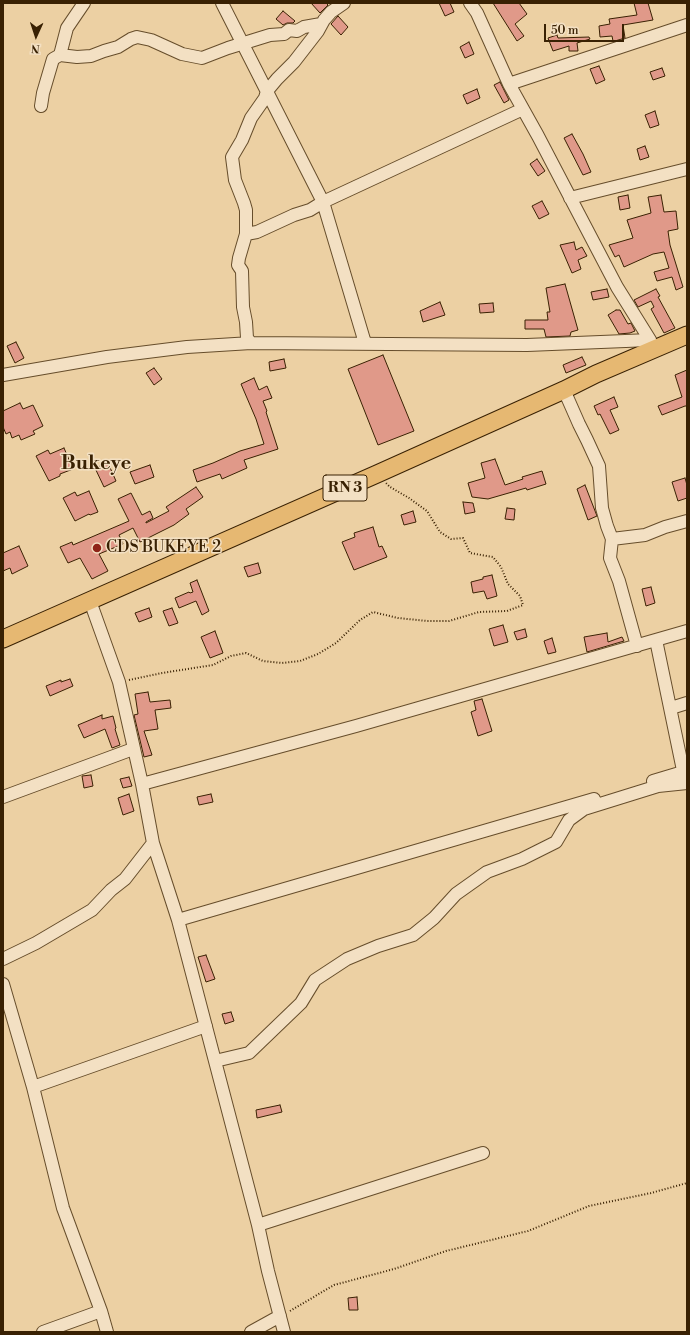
<!DOCTYPE html>
<html>
<head>
<meta charset="utf-8">
<style>
	body { margin:0 }
	#map { position:relative; width:690px; height:1335px; overflow:hidden; background:#ecd0a3; font-family:"Libre Bodoni",serif }
	canvas { display:block }
	.frame { position:absolute; inset:0; border:4px solid #392103; pointer-events:none }
	.north { position:absolute; left:16px; top:16px; width:40px; height:40px; -webkit-text-stroke:3px #f3e0c3; paint-order:stroke; rotate:183deg; font-size:11px; font-weight:700; line-height:16px; text-align:center; color:#392103 }
	.north::after { content:''; display:block; margin:auto; width:14px; height:18px; background:#392103; clip-path:polygon(50% 0,100% 100%,50% 72%,0 100%) }
	.scale { position:absolute; left:544px; top:24px; width:80px; height:18px; box-sizing:border-box; border:2px solid #392103; border-top:0; padding-left:5px; font-size:12px; line-height:14px; white-space:nowrap; color:#392103; -webkit-text-stroke:3px #f3e0c3; paint-order:stroke }
</style>
</head>
<body>
<div id="map">
<canvas width="690" height="1335"></canvas>
<div class="frame"></div>
<div class="north">N</div>
<div class="scale">50 m</div>
</div>
<script>
const context = document.querySelector('canvas').getContext('2d');
context.lineJoin = 'round';
function fillPath(path, color) {
  context.fillStyle = color;
  context.fill(path, 'evenodd');
}
function shape(rows) {
  const path = new Path2D();
  for (const r of rows) {
    path.moveTo(r[0], r[1]);
    for (let i = 2; i < r.length; i += 2) path.lineTo(r[i], r[i + 1]);
  }
  return path;
}
function stroke(path, color, width, dash) {
  context.strokeStyle = color;
  context.lineWidth = width;
  context.lineCap = dash ? 'butt' : 'round';
  context.setLineDash(dash || []);
  context.stroke(path);
}
function label(font, color, halo, rows, align = 'center') {
  context.font = font + ' "Libre Bodoni",serif';
  context.lineWidth = 3;
  context.setLineDash([]);
  context.textBaseline = 'middle';
  context.strokeStyle = halo;
  context.fillStyle = color;
  for (const [text, x, y, turn = 0] of rows) {
    context.save();
    context.translate(x, y);
    context.rotate((+turn || 0) * Math.PI / 180);
    context.textAlign = isNaN(turn) ? turn : align;
    if (halo) context.strokeText(text, 0, 0);
    context.fillText(text, 0, 0);
    context.restore();
  }
}
const building = shape([
	[311,3,326,3,328,5,320,13,311,3],
	[439,3,450,3,454,12,445,16,439,3],
	[493,3,519,3,527,14,515,24,524,36,517,41,493,3],
	[634,3,648,3,653,20,623,25,625,38,615,41,613,41,612,36,600,37,599,26,610,24,609,19,637,15,634,3],
	[283,11,295,21,293,23,287,23,283,25,276,19,283,11],
	[338,16,348,27,341,35,331,24,338,16],
	[557,35,558,38,589,37,590,39,577,43,578,51,569,51,569,46,553,51,548,38,557,35],
	[469,42,474,54,465,58,460,47,469,42],
	[599,66,605,80,596,84,590,69,599,66],
	[662,68,665,76,653,80,650,72,662,68],
	[500,82,509,100,504,103,494,85,500,82],
	[477,89,480,98,467,104,463,95,477,89],
	[655,111,659,125,650,128,645,115,655,111],
	[572,134,583,154,591,172,583,175,564,138,572,134],
	[645,146,649,157,640,160,637,149,645,146],
	[537,159,545,171,538,176,530,164,537,159],
	[628,195,630,208,620,210,618,197,628,195],
	[661,195,664,212,676,211,678,229,668,231,670,245,683,287,676,290,672,277,657,281,654,272,669,268,664,252,653,254,624,267,619,255,615,257,609,245,633,238,627,220,651,213,648,197,661,195],
	[542,201,549,214,539,219,532,206,542,201],
	[574,242,576,250,582,247,587,256,578,260,581,269,572,273,560,245,574,242],
	[565,284,578,330,571,332,570,336,546,337,544,329,525,329,525,320,548,320,547,312,550,312,546,288,565,284],
	[607,289,609,297,593,300,591,292,607,289],
	[656,289,660,296,658,297,675,328,664,333,651,309,654,307,651,301,638,307,634,300,656,289],
	[440,302,445,315,423,322,420,311,440,302],
	[493,303,494,312,480,313,479,304,493,303],
	[616,310,620,310,628,324,631,323,635,331,630,333,619,334,608,315,616,310],
	[16,342,24,358,15,363,7,346,16,342],
	[383,355,414,431,378,445,348,369,383,355],
	[582,357,586,365,566,373,563,365,582,357],
	[284,359,286,368,270,371,269,362,284,359],
	[154,368,162,379,154,385,146,373,154,368],
	[687,370,687,406,685,406,662,415,658,406,682,397,675,375,687,370],
	[254,378,259,390,267,386,272,398,263,401,267,411,266,412,278,449,244,460,247,468,222,479,220,474,197,482,193,470,213,463,240,451,264,444,256,419,241,384,254,378],
	[614,397,618,407,610,410,619,430,610,434,600,414,598,415,594,406,614,397],
	[20,403,23,409,33,405,43,426,33,431,35,434,21,440,19,435,12,438,10,432,6,434,3,427,3,411,20,403],
	[64,448,73,469,60,474,60,476,49,481,36,456,48,450,50,454,64,448],
	[495,459,505,485,523,479,522,477,542,471,546,484,527,490,526,488,488,499,472,497,468,483,485,478,481,463,495,459],
	[108,463,116,481,104,487,95,468,108,463],
	[150,465,154,477,135,484,130,472,150,465],
	[685,478,687,485,687,498,678,501,672,482,685,478],
	[585,485,597,516,588,520,577,489,585,485],
	[196,487,203,497,186,509,189,514,174,525,140,542,133,528,119,535,123,544,99,554,108,571,92,579,80,558,68,563,60,547,72,542,73,545,129,521,118,499,131,493,142,515,150,511,153,518,146,522,146,523,169,511,166,507,196,487],
	[89,491,98,512,90,515,89,514,75,521,63,498,75,492,77,496,89,491],
	[463,502,473,503,475,512,465,514,463,502],
	[507,508,515,509,514,520,505,519,507,508],
	[413,511,416,522,404,525,401,515,413,511],
	[373,527,379,547,382,546,387,557,354,570,342,542,355,537,354,533,373,527],
	[19,546,28,566,12,574,10,568,3,571,3,553,19,546],
	[258,563,261,573,248,577,244,567,258,563],
	[492,575,497,596,487,599,484,591,473,593,471,582,483,579,483,577,492,575],
	[197,580,209,611,202,615,196,601,179,608,175,598,189,592,190,593,193,592,190,583,197,580],
	[651,587,655,603,646,606,642,589,651,587],
	[149,608,152,617,139,622,135,613,149,608],
	[172,608,178,623,169,626,163,611,172,608],
	[503,625,508,642,494,646,489,629,503,625],
	[525,629,527,637,517,640,514,632,525,629],
	[215,631,223,653,210,658,201,637,215,631],
	[607,633,608,642,622,637,624,641,587,652,584,637,607,633],
	[552,638,556,652,548,654,544,641,552,638],
	[70,679,73,686,50,696,46,686,61,680,61,682,70,679],
	[148,692,150,702,170,700,171,708,155,710,158,729,144,731,152,755,144,757,134,715,138,714,135,694,148,692],
	[482,699,492,731,478,736,471,712,476,710,474,701,482,699],
	[102,715,102,719,113,716,116,728,115,729,120,745,112,748,105,729,84,738,78,725,102,715],
	[91,775,93,786,84,788,82,776,91,775],
	[129,777,132,786,123,788,120,779,129,777],
	[129,794,134,811,123,815,118,798,129,794],
	[211,794,213,802,199,805,197,797,211,794],
	[206,955,215,979,206,982,198,957,206,955],
	[231,1012,234,1021,225,1024,222,1014,231,1012],
	[280,1105,282,1112,257,1118,256,1110,280,1105],
	[357,1297,358,1310,349,1310,348,1298,357,1297]
]);
const path = shape([
	[129,680,162,673,213,665,231,656,246,653,263,661,282,663,300,661,318,654,336,643,360,620,373,612,398,618,427,621,449,621,479,612,507,611,523,605,520,596,508,584,501,567,493,557,470,553,463,538,451,539,440,532,427,511,409,498,390,487,386,483],
	[290,1311,334,1285,394,1269,446,1251,528,1231,589,1206,651,1193,687,1183]
]);
const minor = shape([
	[222,3,323,202,365,343],
	[470,3,477,13,509,84,538,136,617,287,650,340,652,346],
	[60,55,67,28,84,3],
	[509,84,687,25],
	[41,106,43,93,53,59,60,55,77,57,91,56,104,51,118,47,131,39,137,37,151,40,182,54,202,58,228,48,270,35,284,34,289,30,297,31,304,27,321,24],
	[570,198,687,169],
	[246,234,257,232,294,215,310,210,323,202,523,109],
	[251,343,247,338,246,322,243,307,242,271,238,265,239,258,246,234,246,210,244,203,235,180,232,157,242,140,251,118,265,98,267,91,277,79,294,62,318,31,324,20,331,12,344,3],
	[3,375,107,357,187,347,251,343,527,345,650,340],
	[564,390,579,424,587,440,599,466,602,508,607,526,612,539,645,535,665,527,687,521],
	[612,539,610,558,619,581,637,646],
	[90,601,119,682,142,784,153,843,178,920,258,1225,268,1271,284,1332],
	[656,640,685,780],
	[671,708,687,703],
	[653,781,683,772],
	[142,784,356,726,687,631],
	[3,797,133,749],
	[178,920,594,799],
	[3,959,36,943,92,910,111,890,125,879,153,843],
	[3,984,33,1087,63,1208,101,1311,107,1332],
	[215,1061,249,1053,301,1003,315,980,347,959,378,946,413,935,434,918,456,894,487,872,522,859,556,842,569,820,584,809,658,786,687,783],
	[33,1087,206,1026],
	[258,1225,483,1153],
	[43,1332,101,1311],
	[251,1332,280,1316]
]);
const highway = shape([
	[3,639,377,474,564,390,596,374,687,335]
]);
const markers = [
	[97,548,5,"#8f2418"]
];
const shields = [
	[345,488,44]
];
const shieldNames = [
	["RN 3",345,488]
];
const poiNames = [
	["CDS BUKEYE 2",106,548]
];
const districtNames = [
	["Bukeye",96,464]
];
fillPath(building, '#e09989');
stroke(building, '#392103', 1);
stroke(minor, '#664d2b', 14);
stroke(highway, '#392103', 19);
stroke(path, '#392103', 2, [1, 2]);
stroke(minor, '#f3e0c3', 12);
stroke(highway, '#e6b872', 17);
for (const [x, y, r, color] of markers) {
  const dot = new Path2D();
  dot.arc(x, y, r, 0, 2 * Math.PI);
  context.fillStyle = color;
  context.fill(dot);
  stroke(dot, '#f3e0c3', 1.5);
}
for (const [x, y, w] of shields) {
  const box = new Path2D();
  box.roundRect(x - w / 2, y - 13, w, 26, 3);
  context.fillStyle = '#f3e0c3';
  context.fill(box);
  stroke(box, '#392103', 1);
}
label('bold 15px', '#392103', null, shieldNames);
label('16px', '#392103', '#f3e0c3', poiNames, 'left');
label('bold 20px', '#392103', '#f3e0c3', districtNames);
</script>
</body>
</html>
